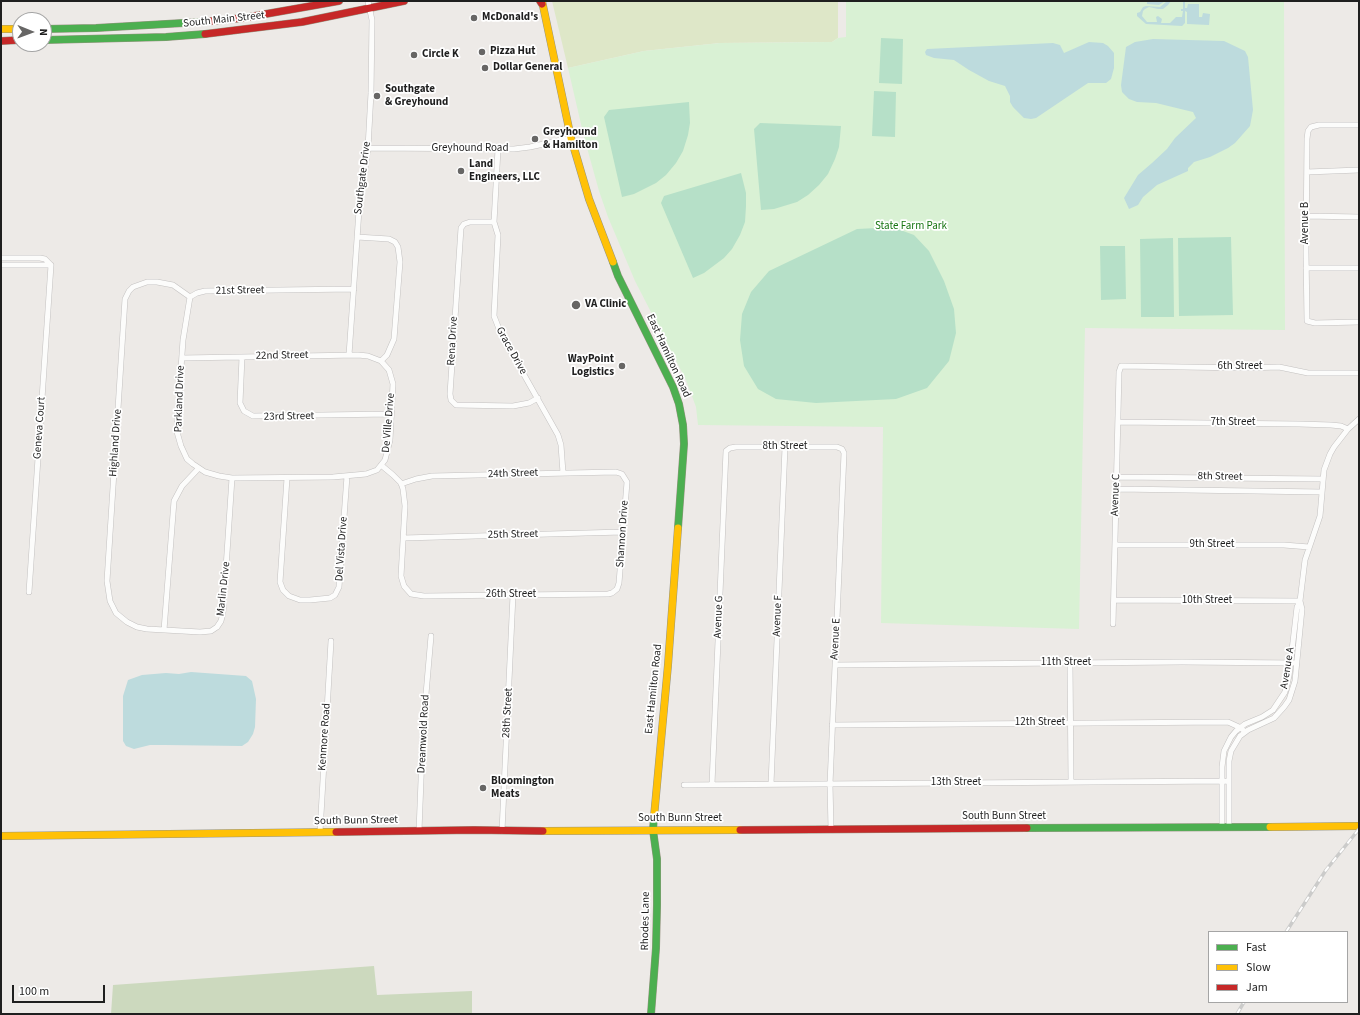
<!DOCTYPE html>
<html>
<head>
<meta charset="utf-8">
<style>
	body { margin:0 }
	#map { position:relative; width:1360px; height:1015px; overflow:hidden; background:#edeae7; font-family:"Source Sans 3",sans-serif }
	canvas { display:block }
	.frame { position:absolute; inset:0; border:2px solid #1f1f1f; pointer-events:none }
	.legend { position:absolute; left:1208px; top:931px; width:140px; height:72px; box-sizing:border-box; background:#fff; border:1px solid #a5a5a5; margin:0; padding:5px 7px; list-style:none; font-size:12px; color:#1f1f1f }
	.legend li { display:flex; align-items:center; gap:8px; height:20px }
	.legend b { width:20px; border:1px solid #a5a5a5 }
	.north { position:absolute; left:12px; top:12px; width:40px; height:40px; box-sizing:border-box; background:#fff; border:1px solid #a5a5a5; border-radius:50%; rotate:91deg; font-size:11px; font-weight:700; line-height:16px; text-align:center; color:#1f1f1f }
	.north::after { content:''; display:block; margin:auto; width:14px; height:18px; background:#676665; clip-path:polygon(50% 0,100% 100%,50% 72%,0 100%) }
	.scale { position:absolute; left:12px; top:985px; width:93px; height:18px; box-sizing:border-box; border:2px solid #1f1f1f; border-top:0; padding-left:5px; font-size:12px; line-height:14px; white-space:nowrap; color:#1f1f1f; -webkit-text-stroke:3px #fff; paint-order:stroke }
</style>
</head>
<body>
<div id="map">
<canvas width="1360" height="1015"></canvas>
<div class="frame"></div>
<ul class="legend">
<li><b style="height:5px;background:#4caf50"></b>Fast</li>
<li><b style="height:5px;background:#ffc107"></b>Slow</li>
<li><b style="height:5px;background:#c62828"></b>Jam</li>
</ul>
<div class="north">N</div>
<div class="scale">100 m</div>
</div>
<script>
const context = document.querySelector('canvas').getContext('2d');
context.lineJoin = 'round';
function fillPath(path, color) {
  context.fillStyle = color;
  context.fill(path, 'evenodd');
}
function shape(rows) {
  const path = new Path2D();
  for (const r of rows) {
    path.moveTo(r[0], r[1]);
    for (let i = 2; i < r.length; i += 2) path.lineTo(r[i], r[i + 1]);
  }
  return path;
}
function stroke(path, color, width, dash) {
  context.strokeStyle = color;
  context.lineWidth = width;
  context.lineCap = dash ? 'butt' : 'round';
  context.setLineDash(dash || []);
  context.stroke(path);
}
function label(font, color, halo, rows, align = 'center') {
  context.font = font + ' "Source Sans 3",sans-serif';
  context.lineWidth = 3.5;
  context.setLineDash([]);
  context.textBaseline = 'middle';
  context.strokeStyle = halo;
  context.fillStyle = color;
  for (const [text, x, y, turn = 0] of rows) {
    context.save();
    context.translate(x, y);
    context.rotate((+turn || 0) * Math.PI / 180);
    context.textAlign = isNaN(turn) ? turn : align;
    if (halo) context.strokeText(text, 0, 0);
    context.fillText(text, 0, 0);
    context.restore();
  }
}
const grass = shape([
	[552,1,838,1,838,38,832,42,720,43,644,51,568,68]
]);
const forest = shape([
	[374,966,377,995,472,991,472,1014,111,1014,113,985]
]);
const park = shape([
	[846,1,1284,1,1285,330,1085,328,1079,629,881,623,883,427,698,425,696,407,686,380,635,281,608,217,599,191,584,137,568,68,644,51,720,43,832,42,838,38,846,37]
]);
const pitch = shape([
	[881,38,903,39,902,84,879,83],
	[874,91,896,92,895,137,872,136],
	[689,102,690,123,688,135,683,151,676,163,666,175,656,183,634,194,622,197,604,117,609,110],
	[760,123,841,126,839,147,835,159,828,174,819,185,808,195,797,202,774,209,761,210,754,129],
	[741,173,746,193,746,206,745,222,740,235,732,249,724,258,704,273,693,278,661,203,664,196],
	[877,228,895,228,914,235,929,251,944,281,954,309,956,333,949,361,927,388,896,399,816,403,776,399,758,389,744,366,740,340,742,314,751,292,769,271,857,229],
	[1231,237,1233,315,1179,316,1178,238],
	[1173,238,1174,317,1141,317,1140,239],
	[1100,246,1125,246,1126,299,1101,300]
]);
const water = shape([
	[1147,1,1171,1,1168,5,1163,9,1158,9,1149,7,1145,9,1143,11,1142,16,1147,22,1157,22,1156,17,1158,16,1162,19,1161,23,1170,23,1176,17,1182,17,1183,11,1181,11,1181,9,1183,9,1183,1,1185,1,1185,8,1187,8,1188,4,1199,4,1199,17,1202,17,1203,13,1210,14,1209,25,1187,24,1187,12,1185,11,1185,23,1182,26,1146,24,1137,16,1137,13,1140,12,1143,7,1146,6,1160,7,1166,2,1165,1,1159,5,1147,4],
	[1153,39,1224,41,1245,51,1248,57,1253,110,1250,126,1235,143,1228,148,1210,157,1194,162,1188,168,1188,171,1157,185,1143,197,1138,205,1129,209,1124,198,1138,175,1152,163,1167,149,1175,138,1196,118,1193,112,1156,103,1137,102,1129,99,1122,92,1121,85,1126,47,1135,42],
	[1089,42,1103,43,1108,46,1114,53,1114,68,1111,79,1106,83,1088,83,1036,118,1031,119,1024,118,1013,107,1010,102,1010,96,1005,86,989,81,969,70,954,60,934,58,926,55,925,52,927,49,1053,43,1060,45,1064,53],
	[191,672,246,676,252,681,256,699,255,727,253,734,248,742,242,746,165,745,150,745,134,749,126,746,123,741,123,696,128,680,142,675,166,673,179,674]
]);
const street = shape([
	[1359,125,1319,125,1311,127,1308,131,1307,139,1306,252,1307,321,1315,323,1359,322],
	[368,148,514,149,530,147,571,138],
	[498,149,494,222,498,235,494,316,501,334,558,435,561,445,563,473],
	[1307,172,1359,170],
	[1306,216,1359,217],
	[494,222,470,222,464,224,461,228,450,394,451,400,456,405,513,406,529,403,538,398],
	[357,237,389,239,395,242,398,247,400,262,394,339,387,355,381,361],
	[1,258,40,258,45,259,51,265],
	[1,265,51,265],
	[1306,268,1359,268],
	[190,297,173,285,157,282,147,282,133,287,129,291,125,299,107,581,110,601,116,613,127,622,137,627,147,629,200,632,211,631,217,627,221,621,223,613,232,478],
	[190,297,197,293,205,291,354,289],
	[349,355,359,210,368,148,371,93,372,20,368,1],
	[242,357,240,403,244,411,253,416,391,414],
	[182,358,358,355,368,356,381,361,389,370,393,384,390,440,385,460,377,470,366,474,333,477,232,478,219,476,205,472,193,464,187,459,181,446,177,432,177,425,183,340,190,297],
	[1118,422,1299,424,1331,425,1341,426,1348,429],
	[381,465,393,475,401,483,403,489,405,506,401,576,404,586,411,594,424,596,608,594,612,593,617,589,619,583,627,482,622,474,616,472,432,476,416,479,401,484],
	[1117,477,1323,479],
	[287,478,280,582,283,590,289,596,300,600,310,600,330,598,335,595,339,587,347,476],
	[1117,489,1322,492],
	[403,538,623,532],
	[1115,545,1284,545,1309,547],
	[29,592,51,265],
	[1114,600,1300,601],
	[1113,624,1119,372,1121,366,1245,368,1279,367,1308,373,1359,373],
	[164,630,174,501,182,486,198,469],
	[1070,663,1071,782],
	[835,665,1182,662,1297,663],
	[832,725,1228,722,1241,728,1245,732],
	[712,784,726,451,730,448,736,447,837,447,842,449,844,453,830,784,831,829],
	[771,784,785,447],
	[684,785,1229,781],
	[1222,826,1222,767,1224,751,1231,737,1236,731,1245,724,1262,717,1273,710,1285,692,1289,676,1297,607,1300,601,1305,560,1320,516,1324,470,1330,454,1334,447,1348,429,1359,419],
	[1229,826,1229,761,1231,751,1240,736,1248,730,1274,718,1284,707,1289,700,1295,681,1302,609,1300,601],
	[419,831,423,729,431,636],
	[502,831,513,595],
	[320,832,331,641]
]);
const fast = shape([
	[44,29,96,28,201,22],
	[44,40,166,37,205,34],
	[613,262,618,276,673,387,679,404,683,425,684,444,678,528],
	[1027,828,1270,827],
	[651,1014,656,948,657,905,657,859,653,830,654,817]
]);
const slow = shape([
	[542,1,571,138,589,199,613,262],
	[1,29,20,29],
	[654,817,668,665,678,528],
	[1270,827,1359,826],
	[543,831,740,830],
	[1,836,336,832]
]);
const jam = shape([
	[540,1,542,4],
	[201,22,243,18,339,1],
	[205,34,302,22,404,1],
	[1,41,20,40],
	[740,830,1027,828],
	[336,832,474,830,543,831]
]);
const rail = shape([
	[1286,932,1326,870,1359,829],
	[1237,1014,1244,1002]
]);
const markers = [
	[474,18,4,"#676665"],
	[482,52,4,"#676665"],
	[414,55,4,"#676665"],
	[485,68,4,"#676665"],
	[377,96,4,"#676665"],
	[535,139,4,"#676665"],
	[461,171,4,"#676665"],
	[576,305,5,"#676665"],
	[622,366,4,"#676665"],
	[483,788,4,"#676665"]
];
const poiNames = [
	["McDonald's",482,18],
	["Pizza Hut",490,52],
	["Circle K",422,55],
	["Dollar General",493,68],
	["Southgate",385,90],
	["& Greyhound",385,103],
	["Greyhound",543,133],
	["& Hamilton",543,146],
	["Land",469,165],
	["Engineers, LLC",469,178],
	["VA Clinic",585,305],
	["WayPoint",614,360,"right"],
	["Logistics",614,373,"right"],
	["Bloomington",491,782],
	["Meats",491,795]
];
const streetNames = [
	["South Main Street",224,20,-6],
	["Greyhound Road",470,149],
	["Southgate Drive",363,178,-83],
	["Avenue B",1306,223,-90],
	["21st Street",240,291,-1],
	["Rena Drive",453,341,-87],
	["Grace Drive",511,351,61],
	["22nd Street",282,356,-1],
	["East Hamilton Road",668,356,65],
	["6th Street",1240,367],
	["Parkland Drive",180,399,-88],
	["23rd Street",289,417,-1],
	["De Ville Drive",389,423,-85],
	["7th Street",1233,423],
	["Geneva Court",40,428,-86],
	["Highland Drive",116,443,-86],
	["8th Street",785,447],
	["24th Street",513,474,-2],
	["8th Street",1220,477,1],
	["Avenue C",1116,495,-88],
	["Shannon Drive",623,534,-86],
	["25th Street",513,535,-1],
	["9th Street",1212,545],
	["Del Vista Drive",342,549,-86],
	["Marlin Drive",224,589,-84],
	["26th Street",511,595],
	["10th Street",1207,601],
	["Avenue F",778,616,-88],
	["Avenue G",719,617,-88],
	["Avenue E",836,639,-87],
	["11th Street",1066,663],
	["Avenue A",1288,668,-81],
	["East Hamilton Road",654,689,-84],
	["28th Street",508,713,-87],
	["12th Street",1040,723],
	["Dreamwold Road",424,734,-87],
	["Kenmore Road",325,737,-86],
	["13th Street",956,783],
	["South Bunn Street",1004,817],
	["South Bunn Street",680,819],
	["South Bunn Street",356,821,-1],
	["Rhodes Lane",646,921,-89]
];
const parkNames = [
	["State Farm Park",911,227]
];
fillPath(grass, '#dee7c8');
fillPath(forest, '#ccd9be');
fillPath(park, '#d9f1d4');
fillPath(pitch, '#b6e0c8');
fillPath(water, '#bddbdd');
stroke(street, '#c3c1c0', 6);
stroke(fast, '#969480', 8);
stroke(slow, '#969480', 8);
stroke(jam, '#969480', 8);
stroke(street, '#fcfcfb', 5);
stroke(fast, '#4caf50', 7);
stroke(slow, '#ffc107', 7);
stroke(jam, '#c62828', 7);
stroke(rail, '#cbcbca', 3.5);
stroke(rail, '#fff', 2, [6]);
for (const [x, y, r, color] of markers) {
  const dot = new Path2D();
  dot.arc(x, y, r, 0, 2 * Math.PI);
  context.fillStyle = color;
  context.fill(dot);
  stroke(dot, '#fff', 1.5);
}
label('bold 11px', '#1f1f1f', '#fff', poiNames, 'left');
label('11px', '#1f1f1f', '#fff', streetNames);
label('11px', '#187613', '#fff', parkNames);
</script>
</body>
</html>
